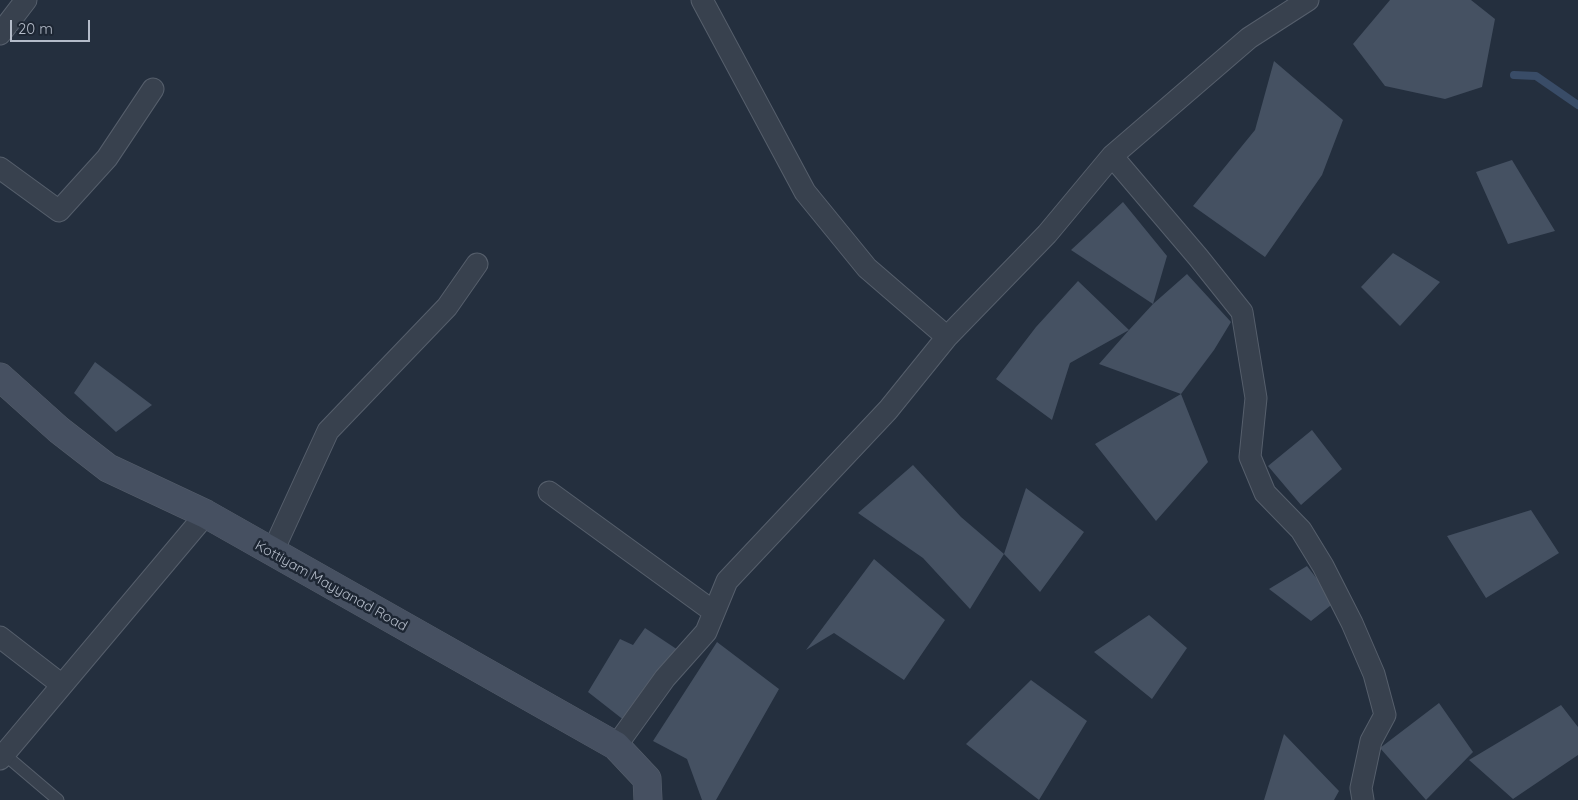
<!DOCTYPE html>
<html>
<head>
<meta charset="utf-8">
<style>
	body { margin:0 }
	#map { position:relative; width:1578px; height:800px; overflow:hidden; background:#242f3e; font-family:Quicksand,sans-serif }
	canvas { display:block }
	.scale { position:absolute; left:10px; top:20px; width:80px; height:22px; box-sizing:border-box; border:2px solid #b4bcc9; border-top:0; padding-left:6px; font-size:15px; line-height:18px; white-space:nowrap; color:#b4bcc9; -webkit-text-stroke:4px #1d2633; paint-order:stroke }
</style>
</head>
<body>
<div id="map">
<canvas width="1578" height="800"></canvas>
<div class="scale">20 m</div>
</div>
<script>
const context = document.querySelector('canvas').getContext('2d');
context.lineJoin = 'round';
function shape(rows) {
  const path = new Path2D();
  for (const r of rows) {
    path.moveTo(r[0], r[1]);
    for (let i = 2; i < r.length; i += 2) path.lineTo(r[i], r[i + 1]);
  }
  return path;
}
function stroke(path, color, width, dash) {
  context.strokeStyle = color;
  context.lineWidth = width;
  context.lineCap = dash ? 'butt' : 'round';
  context.setLineDash(dash || []);
  context.stroke(path);
}
function fillPath(path, color) {
  context.fillStyle = color;
  context.fill(path, 'evenodd');
}
function label(font, color, halo, rows, align = 'center') {
  context.font = font + ' Quicksand,sans-serif';
  context.lineWidth = 5;
  context.setLineDash([]);
  context.textBaseline = 'middle';
  context.strokeStyle = halo;
  context.fillStyle = color;
  for (const [text, x, y, turn = 0] of rows) {
    context.save();
    context.translate(x, y);
    context.rotate((+turn || 0) * Math.PI / 180);
    context.textAlign = isNaN(turn) ? turn : align;
    if (halo) context.strokeText(text, 0, 0);
    context.fillText(text, 0, 0);
    context.restore();
  }
}
const stream = shape([
	[1514,75,1536,76,1578,105]
]);
const building = shape([
	[1390,0,1471,0,1495,19,1482,87,1445,99,1385,86,1353,44],
	[1274,61,1343,120,1322,175,1265,257,1193,206,1255,130],
	[1512,160,1555,231,1508,244,1476,172],
	[1123,202,1167,256,1153,304,1071,250],
	[1393,253,1440,282,1400,326,1361,287],
	[1187,274,1231,322,1214,350,1181,394,1208,462,1156,521,1095,444,1181,394,1099,364,1129,330,1070,363,1052,420,996,379,1036,327,1078,281,1129,330,1153,304],
	[95,362,152,405,116,432,74,393],
	[1312,430,1342,469,1301,505,1268,466],
	[913,465,961,517,1004,554,1026,488,1084,532,1040,592,1004,554,970,609,923,558,858,513],
	[1531,510,1559,553,1486,598,1447,536],
	[874,559,945,620,904,680,834,633,806,650],
	[1307,566,1335,602,1311,621,1269,589],
	[1149,615,1187,648,1152,699,1094,652],
	[645,628,678,650,625,721,588,692,620,639,633,645],
	[717,642,779,689,716,800,702,800,687,759,653,741],
	[1031,680,1087,721,1039,800,966,744],
	[1439,703,1473,752,1426,800,1380,748],
	[1561,705,1578,727,1578,755,1513,799,1469,760],
	[1284,734,1339,791,1334,800,1264,800]
]);
const lane = shape([
	[4,754,58,800]
]);
const street = shape([
	[702,0,805,192,867,268,947,337],
	[0,34,26,0],
	[1112,156,1198,257,1242,312,1256,398,1250,457,1265,493,1301,530,1323,566,1352,623,1374,674,1385,715,1371,741,1361,788,1363,800],
	[0,168,59,211,107,158,153,89],
	[549,492,714,612],
	[272,553,328,431,447,307,477,264],
	[0,637,62,685],
	[616,746,665,678,706,632,727,581,888,410,947,337,1047,234,1112,156,1249,38,1308,0],
	[0,759,206,514]
]);
const secondary = shape([
	[0,377,59,430,108,468,206,514,616,746,647,779,648,800]
]);
const streetNames = [
	["Kottiyam Mayyanad Road",331,586,29]
];
stroke(stream, '#394c67', 8);
fillPath(building, '#455162');
stroke(lane, '#565f6c', 13);
stroke(street, '#565f6c', 23);
stroke(secondary, '#565f6c', 29);
stroke(lane, '#38414e', 11);
stroke(street, '#38414e', 21);
stroke(secondary, '#465061', 28);
label('14px', '#b4bcc9', '#1d2633', streetNames);
</script>
</body>
</html>
